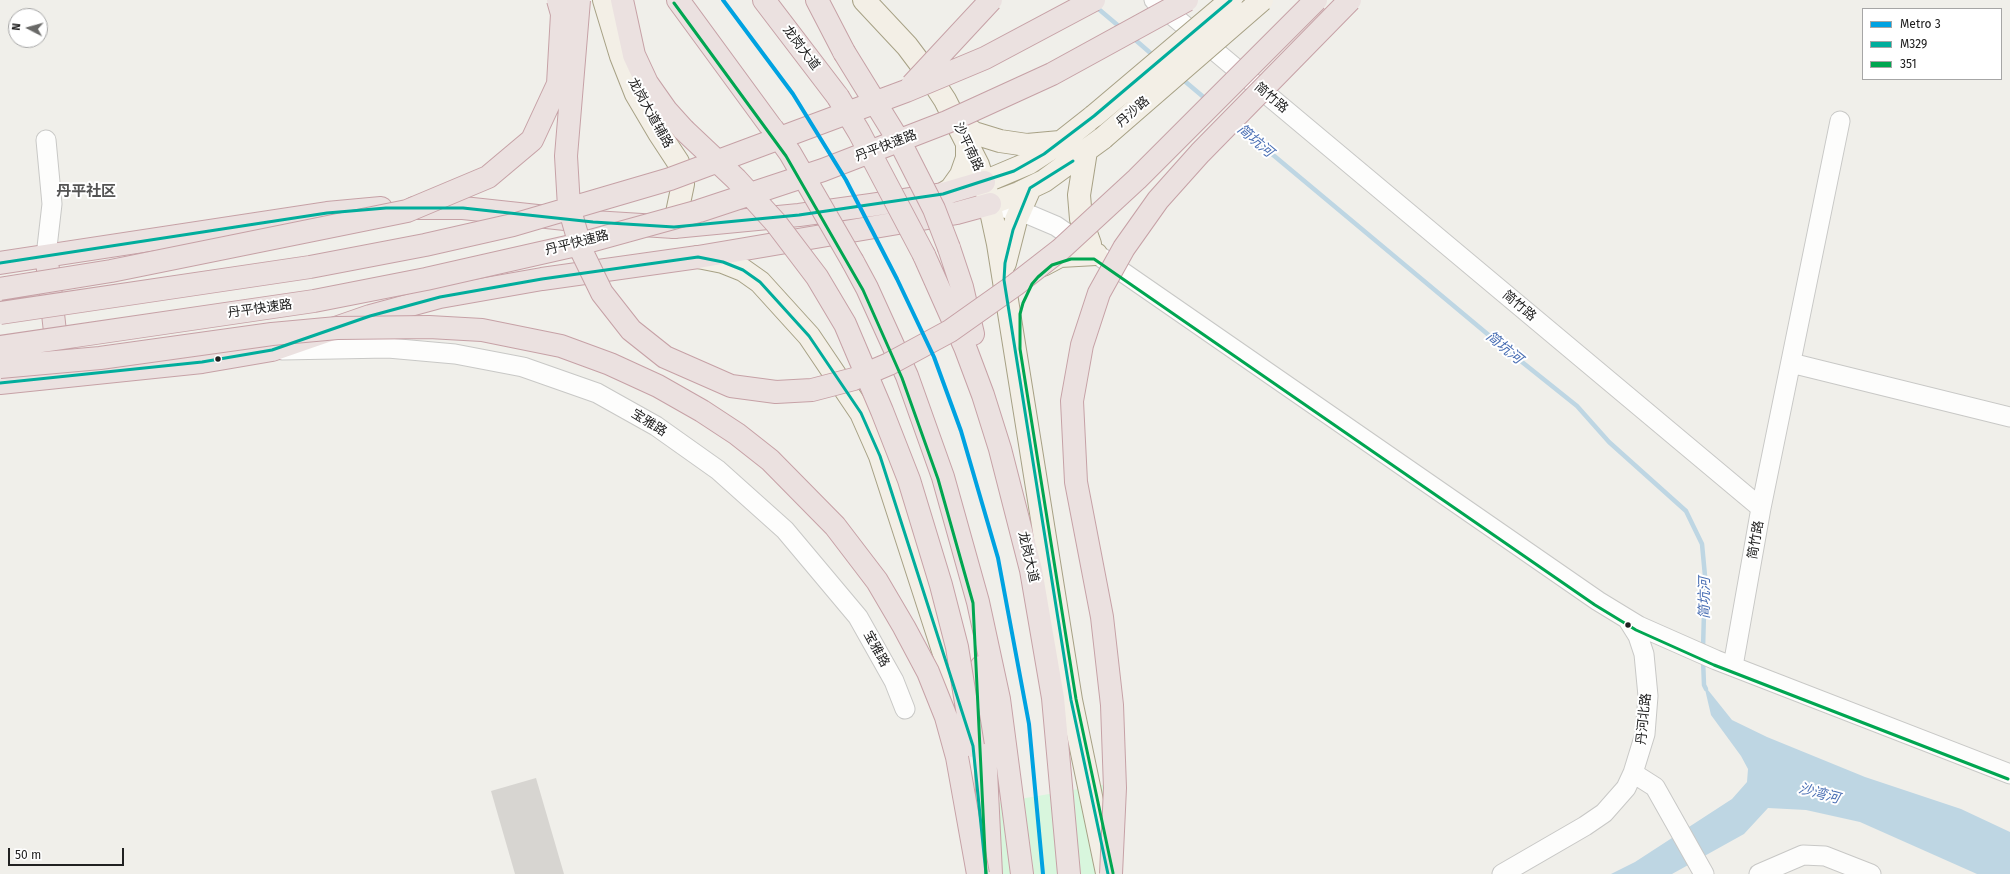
<!DOCTYPE html>
<html>
<head>
<meta charset="utf-8">
<style>
	body { margin:0 }
	#map { position:relative; width:2010px; height:874px; overflow:hidden; background:#f0efea; font-family:"Fira Sans",sans-serif }
	canvas { display:block }
	.legend { position:absolute; left:1862px; top:8px; width:140px; height:72px; box-sizing:border-box; background:#fff; border:1px solid #a6a6a6; margin:0; padding:5px 7px; list-style:none; font-size:12px; color:#212121 }
	.legend li { display:flex; align-items:center; gap:8px; height:20px }
	.legend b { width:20px; border:1px solid #a6a6a6 }
	.north { position:absolute; left:8px; top:8px; width:40px; height:40px; box-sizing:border-box; background:#fff; border:1px solid #a6a6a6; border-radius:50%; rotate:276deg; font-size:11px; font-weight:700; line-height:16px; text-align:center; color:#212121 }
	.north::after { content:''; display:block; margin:auto; width:14px; height:18px; background:#696967; clip-path:polygon(50% 0,100% 100%,50% 72%,0 100%) }
	.scale { position:absolute; left:8px; top:848px; width:116px; height:18px; box-sizing:border-box; border:2px solid #212121; border-top:0; padding-left:5px; font-size:12px; line-height:14px; white-space:nowrap; color:#212121; -webkit-text-stroke:3px #fff; paint-order:stroke }
</style>
</head>
<body>
<div id="map">
<canvas width="2010" height="874"></canvas>
<ul class="legend">
<li><b style="height:5px;background:#00a2e1"></b>Metro 3</li>
<li><b style="height:5px;background:#01ad9c"></b>M329</li>
<li><b style="height:5px;background:#00a651"></b>351</li>
</ul>
<div class="north">N</div>
<div class="scale">50 m</div>
</div>
<script>
const context = document.querySelector('canvas').getContext('2d');
context.lineJoin = 'round';
function fillPath(path, color) {
  context.fillStyle = color;
  context.fill(path, 'evenodd');
}
function shape(rows) {
  const path = new Path2D();
  for (const r of rows) {
    path.moveTo(r[0], r[1]);
    for (let i = 2; i < r.length; i += 2) path.lineTo(r[i], r[i + 1]);
  }
  return path;
}
function stroke(path, color, width, dash) {
  context.strokeStyle = color;
  context.lineWidth = width;
  context.lineCap = dash ? 'butt' : 'round';
  context.setLineDash(dash || []);
  context.stroke(path);
}
function label(font, color, halo, rows, align = 'center') {
  context.font = font + ' "Fira Sans","Noto Sans SC",sans-serif';
  context.lineWidth = 4;
  context.setLineDash([]);
  context.textBaseline = 'middle';
  context.strokeStyle = halo;
  context.fillStyle = color;
  for (const [text, x, y, turn = 0] of rows) {
    context.save();
    context.translate(x, y);
    context.rotate((+turn || 0) * Math.PI / 180);
    context.textAlign = isNaN(turn) ? turn : align;
    if (halo) context.strokeText(text, 0, 0);
    context.fillText(text, 0, 0);
    context.restore();
  }
}
const park = shape([
	[1114,783,1117,874,970,874,961,809]
]);
const water = shape([
	[1704,685,1732,720,1767,737,1865,777,1961,809,2010,832,2010,874,1977,874,1860,822,1806,810,1768,808,1744,834,1672,874,1611,874,1635,862,1732,799,1747,782,1748,769,1741,756,1711,715]
]);
const stream = shape([
	[1095,6,1121,28],
	[1132,37,1155,57],
	[1181,78,1207,100],
	[1236,124,1497,342,1577,406,1609,442,1686,511,1702,544,1705,576,1703,649],
	[1703,659,1704,685,1706,689]
]);
const building = shape([
	[536,778,564,874,515,874,491,791]
]);
const minor = shape([
	[1154,0,1761,508],
	[46,140,52,204,46,256],
	[1005,208,1030,215,1056,226,1598,601,1639,626,1716,660,2010,774],
	[282,350,388,348,455,354,523,367,597,393,656,426,718,470,785,530,858,617,894,681,905,709],
	[1791,363,2010,417],
	[1733,666,1761,508,1840,121],
	[1633,773,1655,787,1704,874],
	[1502,874,1585,826,1604,813,1626,788,1633,773,1645,734,1648,696,1644,654,1638,636,1628,620],
	[1759,874,1803,855,1825,856,1871,874]
]);
const major = shape([
	[604,0,621,56,636,94,659,133,678,162,683,184,674,227],
	[864,0,907,46,928,74,945,100,978,165,987,193,998,244,1071,700,1107,873],
	[956,120,974,133,1000,141,1027,145,1060,142],
	[1086,151,1079,195,1081,219,1090,244],
	[984,182,1029,163,1061,142,1094,116],
	[943,194,951,189,961,175,967,158,967,141],
	[990,204,1019,193,1044,181,1103,138],
	[698,257,723,262,743,270,760,282,809,336,861,413,880,456,960,703],
	[1005,263,1016,220,1030,188],
	[1043,265,1060,256,1096,254]
]);
const highway = shape([
	[622,0,634,55,647,83,666,110,684,130],
	[678,0,771,127],
	[764,0,838,97],
	[817,0,844,52],
	[414,208,463,208,593,222,674,227,799,215,871,205,943,194,984,182],
	[949,248,962,287,973,334],
	[924,255,965,347,983,395,1000,449,1031,570,1053,698,1069,874],
	[47,261,58,358],
	[853,262,867,288,907,376,943,477,978,602,999,699,1022,874],
	[0,263,327,213,381,208],
	[0,383,202,362,272,350,370,316,440,297,542,279,698,257,957,213,990,204],
	[981,667,991,874]
]);
const majorBridge = shape([
	[1094,116,1231,0],
	[1103,138,1262,0]
]);
const highwayBridge = shape([
	[579,0,566,156,569,207,582,252,602,293,631,330,665,357,731,386,776,392,812,390,854,379,889,364,950,331,1015,285,1060,250,1137,179,1316,0],
	[844,52,902,146,934,209,949,248],
	[912,85,991,0],
	[838,97,859,132,924,255],
	[772,128,790,153,853,262],
	[684,130,736,179,776,223,817,277,845,324,882,411,909,480,941,585,957,647,973,746],
	[0,289,111,271,407,211,488,177,532,140,558,84,562,14,558,0],
	[0,313,310,267,425,245,513,225,670,179,906,91,985,58,1094,0],
	[0,347,314,301,426,279,576,245,699,211,823,170,947,122,1052,74,1187,0],
	[0,367,100,358,272,334,337,328,429,327,482,330,561,346,610,364,658,386,702,411,737,434,770,460,835,526,877,581,904,627,928,672,946,717,957,757,978,874],
	[1111,874,1115,788,1112,705,1102,617,1076,482,1072,401,1082,345,1099,293,1124,248,1158,200,1200,153,1350,0]
]);
const bus1 = shape([
	[1073,161,1030,188,1013,230,1005,263,1004,280,1071,700,1108,874],
	[0,263,327,213,386,208,463,208,593,222,674,227,799,215,943,194,1014,171,1044,154,1094,116,1231,0],
	[0,383,202,362,272,350,370,316,440,297,542,279,698,257,723,262,743,270,760,282,809,336,861,413,880,456,973,746,986,874]
]);
const bus2 = shape([
	[674,3,786,156,863,290,902,378,938,479,973,603,986,874],
	[1113,873,1076,699,1020,349,1020,314,1023,303,1032,284,1038,277,1052,265,1071,259,1094,259,1595,605,1636,630,1714,665,2008,779]
]);
const metro1 = shape([
	[723,0,793,94,846,180,897,279,934,357,961,431,998,558,1029,724,1043,874]
]);
const markers = [
	[218,359,3.5,"#212121"],
	[1628,625,3.5,"#212121"]
];
const streetNames = [
	["龙岗大道",801,48,53],
	["简竹路",1271,98,40],
	["丹沙路",1133,112,-41],
	["龙岗大道辅路",650,113,61],
	["丹平快速路",886,146,-21],
	["沙平南路",968,147,65],
	["丹平快速路",577,243,-14],
	["简竹路",1519,306,40],
	["丹平快速路",260,309,-8],
	["宝雅路",649,423,32],
	["简竹路",1756,540,-80],
	["龙岗大道",1028,557,77],
	["宝雅路",876,649,61],
	["丹河北路",1644,719,-84]
];
const waterNames = [
	["简坑河",1255,141,40],
	["简坑河",1504,348,39],
	["简坑河",1705,598,-90],
	["沙湾河",1819,794,15]
];
const quarterNames = [
	["丹平社区",86,192]
];
fillPath(park, '#d8f6dd');
fillPath(water, '#bed6e3');
stroke(stream, '#bed6e3', 4.5);
fillPath(building, '#d7d5d1');
stroke(minor, '#c8c8c6', 21);
stroke(major, '#a7a185', 24);
stroke(highway, '#c6a1a6', 24);
stroke(minor, '#fdfdfc', 19);
stroke(major, '#f3efe6', 22);
stroke(highway, '#ebe1e0', 22);
stroke(majorBridge, '#a7a185', 24, []);
stroke(highwayBridge, '#c6a1a6', 24, []);
stroke(majorBridge, '#f3efe6', 22);
stroke(highwayBridge, '#ebe1e0', 22);
stroke(bus1, '#01ad9c', 3);
stroke(bus2, '#00a651', 3);
stroke(metro1, '#00a2e1', 4);
for (const [x, y, r, color] of markers) {
  const dot = new Path2D();
  dot.arc(x, y, r, 0, 2 * Math.PI);
  context.fillStyle = color;
  context.fill(dot);
  stroke(dot, '#fff', 1.5);
}
label('13px', '#212121', '#fff', streetNames);
label('italic 14px', '#4a6fb4', '#fff', waterNames);
label('bold 15px', '#545454', '#fff', quarterNames);
</script>
</body>
</html>
